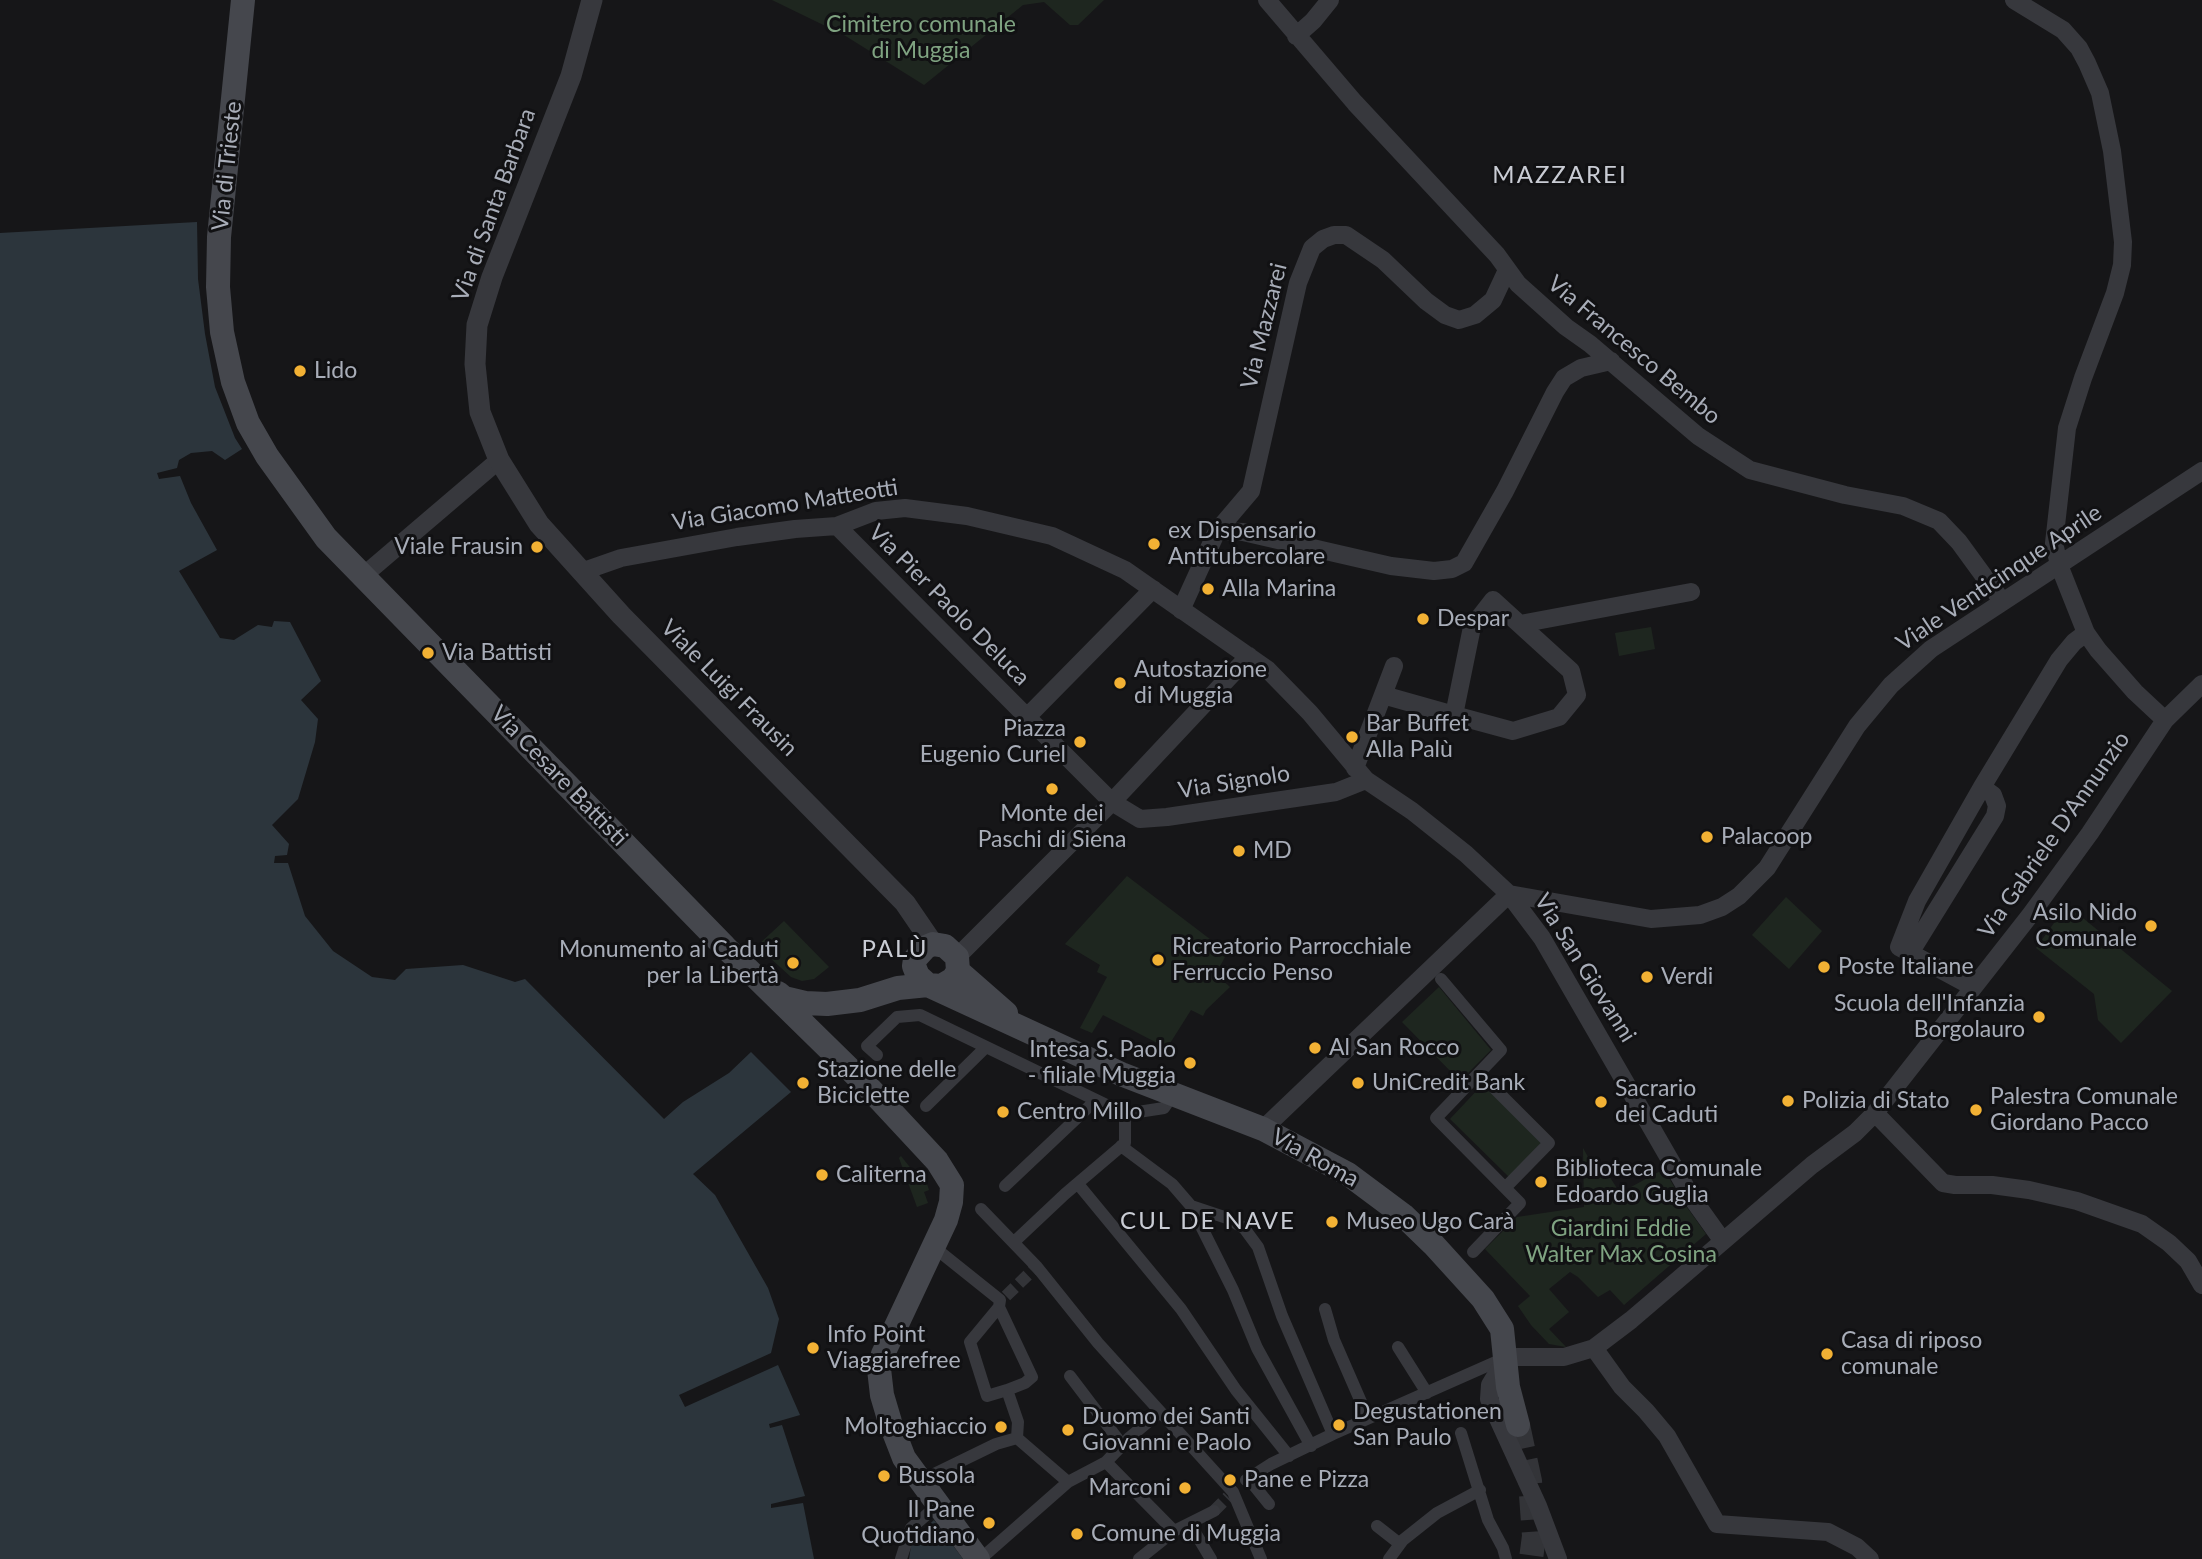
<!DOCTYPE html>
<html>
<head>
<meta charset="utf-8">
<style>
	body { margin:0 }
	canvas { display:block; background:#161618 }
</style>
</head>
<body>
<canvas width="2202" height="1559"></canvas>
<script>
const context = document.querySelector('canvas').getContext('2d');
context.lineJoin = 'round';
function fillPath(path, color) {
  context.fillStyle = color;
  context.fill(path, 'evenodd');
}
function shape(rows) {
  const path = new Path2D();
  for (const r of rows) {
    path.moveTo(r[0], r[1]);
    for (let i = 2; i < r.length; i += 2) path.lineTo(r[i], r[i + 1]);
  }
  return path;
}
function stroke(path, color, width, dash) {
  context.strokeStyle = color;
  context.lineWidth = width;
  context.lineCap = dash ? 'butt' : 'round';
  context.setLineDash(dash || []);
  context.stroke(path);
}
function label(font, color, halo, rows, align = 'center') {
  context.font = font + ' Lato,sans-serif';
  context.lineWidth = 6;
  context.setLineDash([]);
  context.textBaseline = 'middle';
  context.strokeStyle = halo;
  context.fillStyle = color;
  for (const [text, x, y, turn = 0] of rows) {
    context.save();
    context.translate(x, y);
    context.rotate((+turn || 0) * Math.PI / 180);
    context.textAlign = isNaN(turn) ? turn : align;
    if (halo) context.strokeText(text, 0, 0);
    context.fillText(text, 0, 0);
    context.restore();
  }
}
const green = shape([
	[772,0,1104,0,1078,25,1070,25,1044,2,1023,5,924,85,844,35],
	[1651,627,1655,649,1619,656,1615,633],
	[1127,876,1223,949,1226,955,1217,972,1223,975,1221,979,1230,987,1206,1010,1203,1016,1191,1010,1167,1048,1103,1015,1092,1033,1080,1028,1107,977,1097,972,1100,965,1065,944],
	[1786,897,1822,931,1789,969,1752,935],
	[2067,905,2172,991,2121,1043,2098,1020,2094,994,2036,948],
	[784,921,829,967,814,979,802,981,791,977,757,946],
	[1439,987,1491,1050,1460,1081,1402,1022],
	[1483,1084,1542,1142,1509,1177,1450,1119],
	[1583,1148,1596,1171,1604,1168,1620,1193,1664,1169,1681,1199,1706,1234,1624,1305,1610,1290,1598,1297,1578,1277,1570,1272,1549,1289,1569,1312,1549,1329,1566,1347,1549,1344,1531,1325,1518,1306,1530,1296,1485,1249,1517,1217,1584,1207],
	[901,1156,920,1180,925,1178,929,1190,924,1192,928,1203,917,1207,899,1158]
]);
const water = shape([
	[197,222,198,279,205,334,215,387,235,438,242,449,225,460,212,451,191,453,179,460,177,468,157,473,159,479,180,476,191,503,217,550,179,571,220,638,234,640,258,625,272,627,274,621,290,622,321,681,301,700,318,719,315,742,298,799,272,825,289,844,287,855,275,856,274,863,288,863,305,916,333,951,372,977,395,980,406,969,463,965,515,982,525,979,664,1119,683,1102,729,1073,751,1052,791,1092,693,1174,715,1195,768,1288,779,1319,771,1353,679,1395,685,1407,778,1365,800,1415,769,1424,770,1428,782,1425,805,1496,771,1504,771,1508,803,1503,814,1559,0,1559,0,233],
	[934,1520,963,1559,909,1559,911,1546,918,1535]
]);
const pedestrianTunnel = shape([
	[1006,1296,1033,1270],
	[1214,1511,1228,1497]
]);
const secondaryTunnel = shape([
	[1518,1425,1530,1481,1534,1536,1531,1559]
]);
const pedestrian = shape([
	[1441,979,1501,1050,1479,1073,1549,1143,1505,1188],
	[877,1055,867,1046,897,1017,920,1015,1125,1114],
	[926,1106,986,1047],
	[1121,1146,1172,1184,1191,1206,1233,1290,1257,1348,1311,1446],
	[1078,1184,1181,1309,1236,1390,1289,1456],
	[1005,1186,1096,1100],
	[1191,1206,1227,1218,1244,1228,1258,1247,1282,1316,1333,1434],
	[981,1209,1037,1267,1098,1343,1233,1492,1261,1559],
	[1014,1242,1065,1194,1125,1143,1125,1114,1164,1108,1168,1102],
	[940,1252,1000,1300,999,1307,1032,1377,1025,1383,1007,1390,1018,1422,1017,1438,1068,1482],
	[1473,1252,1520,1203,1436,1118,1479,1073],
	[999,1307,970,1342,987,1396,1007,1390],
	[1325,1309,1334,1340,1368,1418],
	[1398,1347,1427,1393],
	[1070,1376,1117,1438,1119,1448],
	[1461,1433,1488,1520,1503,1548,1506,1559],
	[1106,1462,1174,1531],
	[1248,1478,1269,1504],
	[1246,1480,1271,1464,1333,1434,1507,1357],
	[920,1481,996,1444,1017,1438],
	[1190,1524,1211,1559],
	[1377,1526,1400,1544],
	[985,1555,1068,1482,1106,1462,1130,1437,1159,1413],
	[901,1559,911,1528,931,1511],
	[1139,1559,1174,1531,1214,1511],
	[1389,1559,1403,1540,1437,1513,1480,1490]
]);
const minor = shape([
	[1267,0,1355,103,1497,255,1518,284,1566,327,1590,344,1698,436,1750,470,1845,495,1903,506,1939,521,1959,542,2002,601],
	[2014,0,2063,30,2079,48,2087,63,2100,93,2112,151,2123,242,2122,265,2115,293,2083,378,2067,428,2054,543,2059,565,2086,633,2098,650,2135,692,2165,720],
	[1296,36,1313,21,1330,0],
	[837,526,1027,717],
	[1217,531,1251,491,1298,283,1312,248,1323,239,1334,235,1346,235,1383,260,1426,301,1445,315,1459,320,1475,315,1493,300,1507,270],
	[581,572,621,558,737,537,795,529,837,526,876,511,905,508,967,516,1052,536,1125,570,1268,670,1310,713,1366,780,1412,811,1466,854,1509,894,1542,938,1692,1198,1722,1240],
	[363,576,499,460],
	[1153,589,1027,717,1112,802,1140,819,1167,817,1336,792,1366,780],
	[1181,610,1217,531,1243,532,1391,566,1434,571,1452,569,1464,563,1505,491,1555,392,1564,378,1581,368,1611,361],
	[1520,624,1691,592],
	[1383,695,1454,715,1513,731,1559,717,1577,695,1571,671,1493,600,1472,627,1454,715],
	[1355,768,1394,666],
	[1509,894,1651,919,1700,915,1722,907,1739,896,1767,868,1857,726,1891,685,1931,649,2202,471],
	[1910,953,1995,816,1997,806,1993,795,1982,787],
	[957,957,1112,802,1249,656],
	[1973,987,1899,947,1917,901,1982,787,2059,660,2074,642,2086,633],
	[1875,1113,1943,1183,1955,1185,1992,1185,2029,1190,2077,1201,2142,1224,2169,1243,2188,1261,2202,1285],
	[1263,1129,1509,894],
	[1594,1348,1622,1387,1646,1411,1667,1436,1717,1524,1828,1532,1857,1547,1870,1559],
	[1558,1559,1538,1506,1489,1399,1490,1385,1507,1357,1564,1357,1594,1348,1631,1320,1812,1165,1855,1133,1875,1113,2031,914,2090,833,2165,720,2202,684]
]);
const tertiary = shape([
	[592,0,571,76,492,277,477,325,475,364,480,412,499,460,539,524,621,615,905,903,933,944]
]);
const secondary = shape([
	[243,0,219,237,218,287,222,332,233,382,248,423,267,456,326,538,725,947,870,1089,937,1161,952,1185,951,1202,946,1220,883,1354,879,1369,882,1395,890,1422,904,1458,978,1559],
	[958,971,1006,1013],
	[778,993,784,998,805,1003,827,1004,860,1000,898,988,928,985,941,986,953,979,958,971,957,957,945,946,933,944,926,947,915,959,914,966,918,976,928,985,1121,1074,1263,1129,1348,1174,1403,1215,1433,1244,1483,1299,1502,1329,1508,1387,1518,1425]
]);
const markers = [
	[300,371,7,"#f2b134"],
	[1154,544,7,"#f2b134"],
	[537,547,7,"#f2b134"],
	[1208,589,7,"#f2b134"],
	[1423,619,7,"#f2b134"],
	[428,653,7,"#f2b134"],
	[1120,683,7,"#f2b134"],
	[1352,737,7,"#f2b134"],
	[1080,742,7,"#f2b134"],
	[1052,789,7,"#f2b134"],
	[1707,837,7,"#f2b134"],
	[1239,851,7,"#f2b134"],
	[2151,926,7,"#f2b134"],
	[1158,960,7,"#f2b134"],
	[793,963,7,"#f2b134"],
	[1824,967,7,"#f2b134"],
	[1647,977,7,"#f2b134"],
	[2039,1017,7,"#f2b134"],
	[1315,1048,7,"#f2b134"],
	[1190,1063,7,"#f2b134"],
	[803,1083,7,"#f2b134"],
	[1358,1083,7,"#f2b134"],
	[1788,1101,7,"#f2b134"],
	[1601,1102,7,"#f2b134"],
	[1976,1110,7,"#f2b134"],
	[1003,1112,7,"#f2b134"],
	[822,1175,7,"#f2b134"],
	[1541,1182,7,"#f2b134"],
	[1332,1222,7,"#f2b134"],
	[813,1348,7,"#f2b134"],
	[1827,1354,7,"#f2b134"],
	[1339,1425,7,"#f2b134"],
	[1001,1427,7,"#f2b134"],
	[1068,1430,7,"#f2b134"],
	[884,1476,7,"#f2b134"],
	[1230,1480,7,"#f2b134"],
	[1185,1488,7,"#f2b134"],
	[989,1523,7,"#f2b134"],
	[1077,1534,7,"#f2b134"]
];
const parkNames = [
	["Cimitero comunale",921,25],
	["di Muggia",921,51],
	["Giardini Eddie",1621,1229],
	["Walter Max Cosina",1621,1255]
];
const streetNames = [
	["Via di Trieste",227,166,-84],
	["Via di Santa Barbara",494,205,-70],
	["Via Mazzarei",1264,326,-76],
	["Via Francesco Bembo",1634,350,40],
	["Via Giacomo Matteotti",785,505,-9],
	["Viale Venticinque Aprile",1999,578,-34],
	["Via Pier Paolo Deluca",949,605,45],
	["Viale Luigi Frausin",729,688,45],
	["Via Cesare Battisti",559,776,46],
	["Via Signolo",1234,782,-9],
	["Via Gabriele D'Annunzio",2054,835,-55],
	["Via San Giovanni",1585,968,58],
	["Via Roma",1315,1158,29]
];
const poiNames = [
	["Lido",314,371],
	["ex Dispensario",1168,531],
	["Antitubercolare",1168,557],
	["Viale Frausin",523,547,"right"],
	["Alla Marina",1222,589],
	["Despar",1437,619],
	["Via Battisti",442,653],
	["Autostazione",1134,670],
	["di Muggia",1134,696],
	["Bar Buffet",1366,724],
	["Alla Palù",1366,750],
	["Piazza",1066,729,"right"],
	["Eugenio Curiel",1066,755,"right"],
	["Monte dei",1052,814,"center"],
	["Paschi di Siena",1052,840,"center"],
	["Palacoop",1721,837],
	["MD",1253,851],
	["Asilo Nido",2137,913,"right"],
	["Comunale",2137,939,"right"],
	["Ricreatorio Parrocchiale",1172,947],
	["Ferruccio Penso",1172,973],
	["Monumento ai Caduti",779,950,"right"],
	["per la Libertà",779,976,"right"],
	["Poste Italiane",1838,967],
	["Verdi",1661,977],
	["Scuola dell'Infanzia",2025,1004,"right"],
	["Borgolauro",2025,1030,"right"],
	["Al San Rocco",1329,1048],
	["Intesa S. Paolo",1176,1050,"right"],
	["- filiale Muggia",1176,1076,"right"],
	["Stazione delle",817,1070],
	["Biciclette",817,1096],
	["UniCredit Bank",1372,1083],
	["Sacrario",1615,1089],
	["dei Caduti",1615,1115],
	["Palestra Comunale",1990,1097],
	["Giordano Pacco",1990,1123],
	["Polizia di Stato",1802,1101],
	["Centro Millo",1017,1112],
	["Biblioteca Comunale",1555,1169],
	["Edoardo Guglia",1555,1195],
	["Caliterna",836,1175],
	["Museo Ugo Carà",1346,1222],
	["Info Point",827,1335],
	["Viaggiarefree",827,1361],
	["Casa di riposo",1841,1341],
	["comunale",1841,1367],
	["Degustationen",1353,1412],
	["San Paulo",1353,1438],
	["Duomo dei Santi",1082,1417],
	["Giovanni e Paolo",1082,1443],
	["Moltoghiaccio",987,1427,"right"],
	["Bussola",898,1476],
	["Pane e Pizza",1244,1480],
	["Marconi",1171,1488,"right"],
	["Il Pane",975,1510,"right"],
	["Quotidiano",975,1536,"right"],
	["Comune di Muggia",1091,1534]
];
const neighbourhoodNames = [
	["MAZZAREI",1560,175],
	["PALÙ",895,949],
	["CUL DE NAVE",1208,1221]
];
fillPath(green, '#1e261f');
fillPath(water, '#2c353c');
stroke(pedestrianTunnel, '#333438', 12, [12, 6]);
stroke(secondaryTunnel, '#333438', 24, [24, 12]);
stroke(pedestrian, '#37383d', 12);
stroke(minor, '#37383d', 18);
stroke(tertiary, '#37383d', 21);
stroke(secondary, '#45474d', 24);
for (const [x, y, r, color] of markers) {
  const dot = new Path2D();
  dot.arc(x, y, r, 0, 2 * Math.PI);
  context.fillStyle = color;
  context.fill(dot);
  stroke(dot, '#111113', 2.5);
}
label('23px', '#7fa381', '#111113', parkNames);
label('23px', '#a8adb8', '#111113', streetNames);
label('23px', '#a8adb8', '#111113', poiNames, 'left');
context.letterSpacing = '2px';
label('24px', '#c9ccd4', '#111113', neighbourhoodNames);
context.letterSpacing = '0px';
</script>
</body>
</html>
